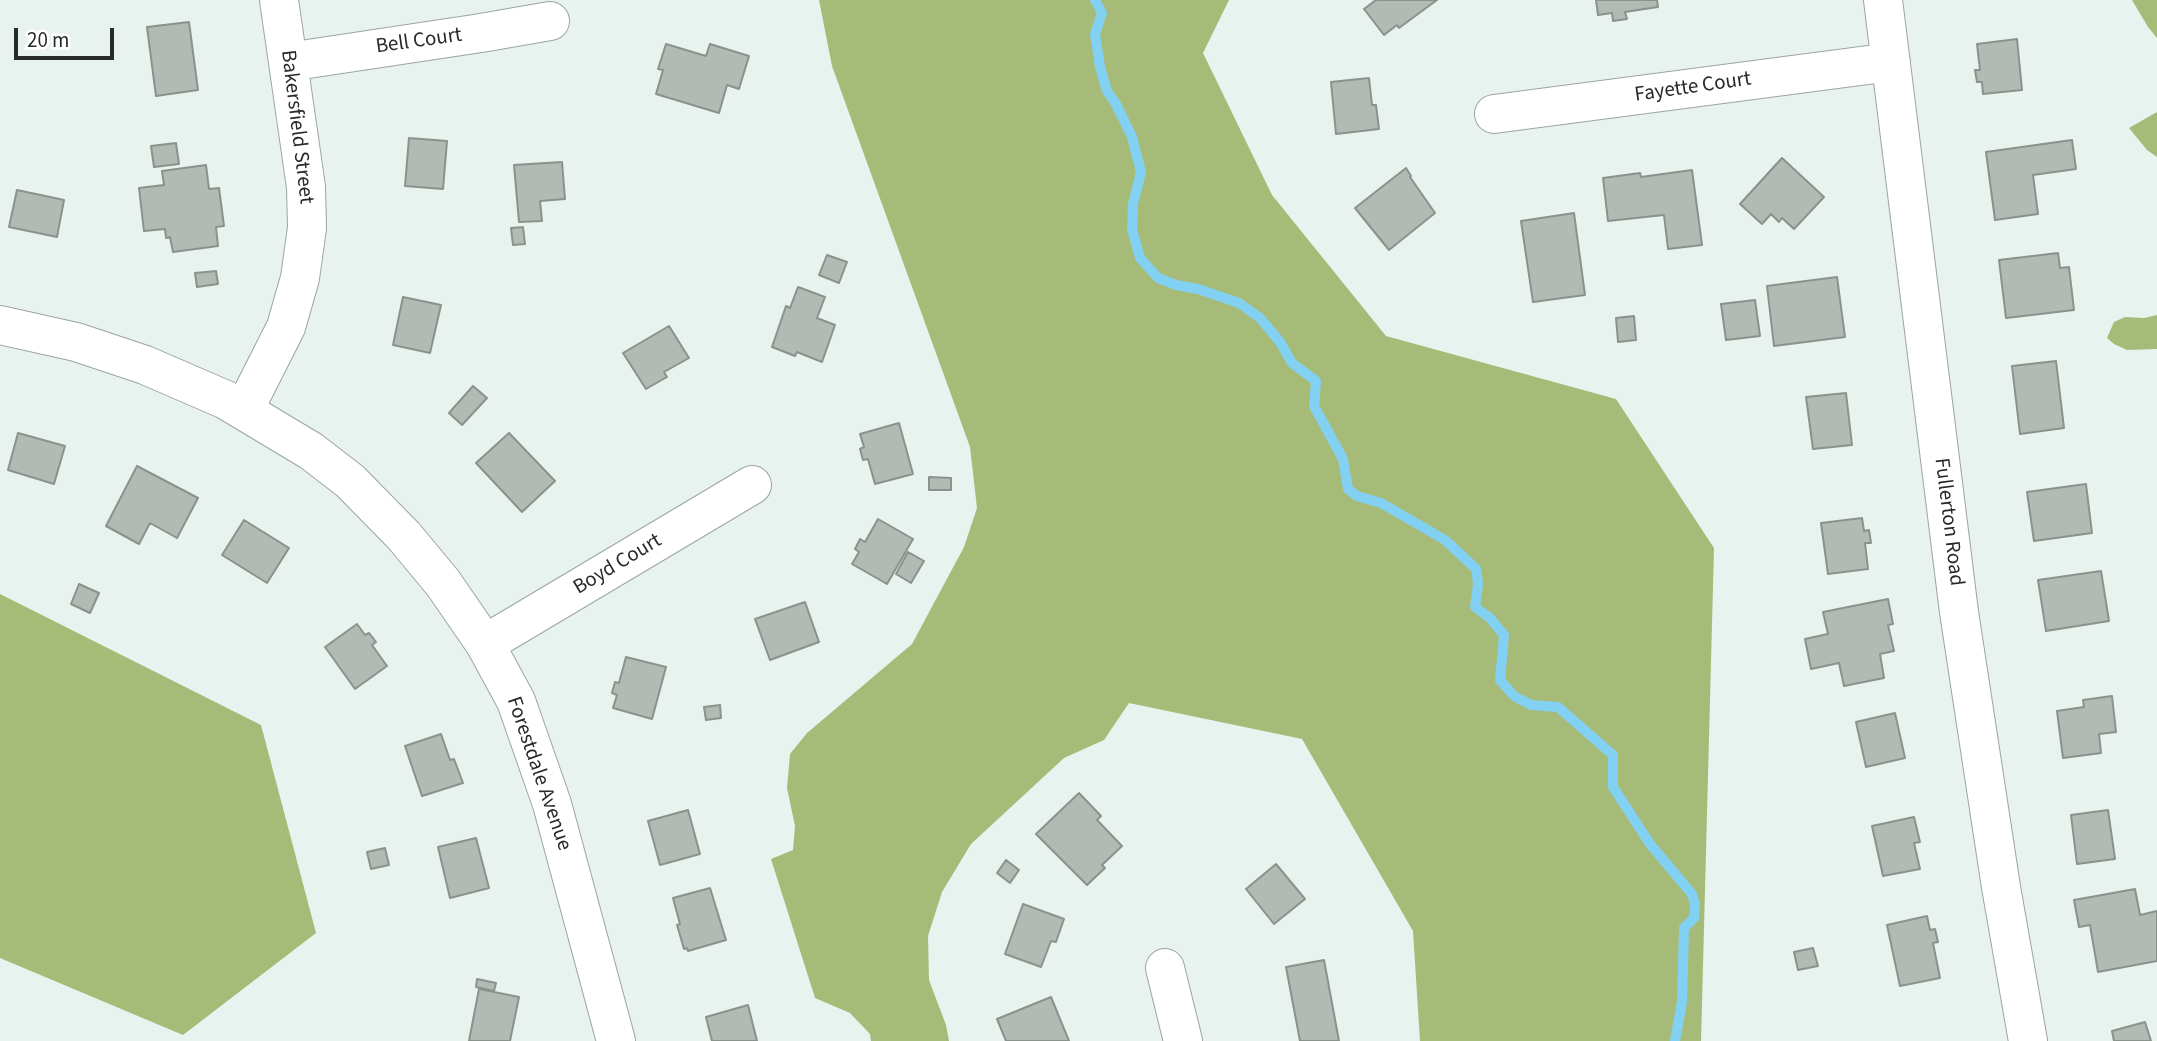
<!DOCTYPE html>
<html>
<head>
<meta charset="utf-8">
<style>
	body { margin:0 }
	#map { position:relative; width:2157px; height:1041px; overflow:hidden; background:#e8f2ef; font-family:"Source Sans 3",sans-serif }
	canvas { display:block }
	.scale { position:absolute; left:14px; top:28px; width:100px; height:32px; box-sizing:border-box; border:4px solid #262a29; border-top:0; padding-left:9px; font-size:21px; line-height:24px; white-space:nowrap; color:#262a29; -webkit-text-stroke:5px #fff; paint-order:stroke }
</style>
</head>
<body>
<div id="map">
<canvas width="2157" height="1041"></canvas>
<div class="scale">20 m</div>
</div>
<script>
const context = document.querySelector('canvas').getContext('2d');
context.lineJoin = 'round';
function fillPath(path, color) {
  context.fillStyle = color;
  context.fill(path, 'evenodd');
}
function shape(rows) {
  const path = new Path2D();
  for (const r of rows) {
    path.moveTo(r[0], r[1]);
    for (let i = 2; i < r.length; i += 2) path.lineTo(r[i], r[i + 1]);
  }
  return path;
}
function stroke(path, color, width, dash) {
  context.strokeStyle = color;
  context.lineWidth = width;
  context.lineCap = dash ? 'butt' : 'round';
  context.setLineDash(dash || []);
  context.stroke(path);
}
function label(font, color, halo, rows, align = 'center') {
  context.font = font + ' "Source Sans 3",sans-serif';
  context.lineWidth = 5;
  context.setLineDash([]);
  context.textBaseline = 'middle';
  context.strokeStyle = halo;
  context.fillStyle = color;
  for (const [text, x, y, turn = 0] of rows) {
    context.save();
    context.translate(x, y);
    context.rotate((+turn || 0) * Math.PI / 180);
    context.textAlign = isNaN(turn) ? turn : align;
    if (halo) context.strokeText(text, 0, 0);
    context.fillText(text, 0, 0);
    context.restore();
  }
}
const forest = shape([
	[819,0,1229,0,1203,53,1272,195,1386,336,1616,399,1714,548,1701,1041,1420,1041,1413,931,1302,739,1129,703,1104,740,1064,758,971,844,942,892,928,936,929,980,946,1025,949,1041,871,1041,870,1034,850,1013,815,998,771,859,793,850,795,826,787,788,790,754,807,733,912,644,964,547,977,508,970,447,832,66],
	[2132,0,2157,0,2157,38,2148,27],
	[2157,112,2157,157,2147,150,2129,128],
	[2157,315,2157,349,2127,350,2114,344,2107,338,2114,322,2125,317,2144,318],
	[0,594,261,725,316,933,183,1035,0,958]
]);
const stream = shape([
	[1095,0,1102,13,1095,34,1100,67,1107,91,1116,104,1132,137,1141,172,1133,204,1132,229,1140,258,1158,278,1176,285,1198,289,1239,303,1260,318,1280,342,1292,363,1316,381,1314,406,1343,459,1348,489,1357,496,1381,503,1445,540,1476,569,1478,584,1475,607,1490,618,1504,635,1500,680,1514,696,1531,705,1558,707,1613,755,1613,787,1650,844,1692,894,1695,905,1694,918,1684,928,1682,1002,1675,1041]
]);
const building = shape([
	[1376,0,1437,0,1399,28,1397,25,1384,35,1364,9,1376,0],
	[1596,0,1657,0,1658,7,1625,12,1627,19,1613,21,1612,13,1598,15,1596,0],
	[189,22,198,90,156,96,147,27,189,22],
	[2017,39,2022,90,1983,94,1982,82,1977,82,1975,70,1980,70,1977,44,2017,39],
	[666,44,706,56,710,44,749,56,739,89,727,85,719,113,656,94,663,70,658,69,666,44],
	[1369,78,1372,105,1376,105,1379,129,1336,134,1331,82,1369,78],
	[409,138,447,141,443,189,405,186,409,138],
	[2072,140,2076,169,2033,175,2038,214,1995,220,1986,152,2072,140],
	[176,143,179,164,154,167,151,146,176,143],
	[1782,158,1824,197,1794,229,1782,218,1779,222,1771,214,1762,224,1740,204,1782,158],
	[562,162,565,199,540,201,542,221,519,222,514,165,562,162],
	[206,165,209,189,219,188,224,226,216,227,218,246,173,252,170,237,166,238,165,229,144,231,139,188,164,185,162,171,206,165],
	[1406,168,1411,176,1410,177,1435,213,1389,250,1355,208,1406,168],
	[1692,170,1702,245,1668,249,1664,215,1608,221,1603,178,1640,173,1641,177,1692,170],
	[17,190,64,200,57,237,9,227,17,190],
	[1574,213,1585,295,1533,302,1521,221,1574,213],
	[523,227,525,244,513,245,511,228,523,227],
	[2058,253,2060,268,2069,267,2074,310,2006,318,1999,260,2058,253],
	[827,255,847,262,839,283,819,275,827,255],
	[216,271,218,284,197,287,195,273,216,271],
	[1837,277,1845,337,1774,346,1767,286,1837,277],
	[798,287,825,297,817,318,835,325,822,362,797,352,795,356,772,347,786,306,790,308,798,287],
	[403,297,441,305,430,353,393,345,403,297],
	[1755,300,1760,336,1726,340,1721,304,1755,300],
	[1634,316,1636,340,1618,342,1616,318,1634,316],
	[669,326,689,358,664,372,667,377,646,389,623,353,669,326],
	[2056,361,2064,428,2020,434,2012,366,2056,361],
	[473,386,487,398,462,425,449,413,473,386],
	[1846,393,1852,445,1813,449,1806,397,1846,393],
	[899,423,913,474,875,484,868,459,863,460,860,449,864,447,860,434,899,423],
	[18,433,65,446,54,484,8,470,18,433],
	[509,433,555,481,522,512,476,463,509,433],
	[137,466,198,498,177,538,150,523,139,544,106,526,137,466],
	[929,477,951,478,951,490,929,490,929,477],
	[2086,484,2092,533,2034,541,2027,492,2086,484],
	[1862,518,1864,531,1869,530,1871,543,1865,543,1868,569,1828,574,1821,523,1862,518],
	[878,519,913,539,887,584,852,564,859,552,855,549,860,539,865,542,878,519],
	[244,520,289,548,267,583,222,555,244,520],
	[908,552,924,561,911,583,896,574,908,552],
	[2101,571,2109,621,2046,631,2038,580,2101,571],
	[79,584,99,593,90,613,71,604,79,584],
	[1888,599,1893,624,1888,625,1894,651,1880,654,1884,678,1844,686,1839,663,1811,669,1805,639,1828,634,1823,612,1888,599],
	[805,602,819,642,770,660,755,619,805,602],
	[357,624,365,635,369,633,376,642,372,645,387,666,355,689,325,647,357,624],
	[626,657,666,667,652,719,613,708,617,695,612,693,615,682,619,683,626,657],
	[2112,696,2116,732,2099,734,2101,753,2063,758,2057,711,2084,707,2083,700,2112,696],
	[720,705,721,718,706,720,704,707,720,705],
	[1895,713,1905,758,1866,767,1856,722,1895,713],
	[441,734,450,760,454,759,463,783,422,796,405,746,441,734],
	[1079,793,1101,816,1097,820,1122,846,1102,865,1105,868,1087,885,1036,834,1079,793],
	[688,810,700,854,660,865,648,821,688,810],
	[2108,810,2115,859,2077,864,2071,815,2108,810],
	[1914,817,1920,842,1914,843,1920,869,1883,876,1872,826,1914,817],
	[476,838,489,888,450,898,438,847,476,838],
	[385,848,389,865,371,869,367,852,385,848],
	[1006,860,1019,870,1010,883,997,873,1006,860],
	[1276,864,1305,899,1274,924,1246,889,1276,864],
	[710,888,726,940,688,951,687,948,684,949,677,925,680,924,673,898,710,888],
	[2135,889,2140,915,2157,911,2157,961,2098,972,2090,925,2079,927,2074,900,2135,889],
	[1023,904,1064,919,1056,942,1051,941,1041,967,1005,954,1023,904],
	[1927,916,1930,930,1935,929,1938,942,1933,943,1940,978,1900,986,1887,925,1927,916],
	[1813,948,1818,966,1798,970,1794,952,1813,948],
	[1324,960,1339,1041,1300,1041,1286,967,1324,960],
	[477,979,496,983,494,991,476,987,477,979],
	[479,989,519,997,510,1041,469,1041,479,989],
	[1051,997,1069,1041,1006,1041,997,1019,1051,997],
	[748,1005,757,1041,712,1041,706,1017,748,1005],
	[2145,1022,2151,1041,2114,1041,2112,1031,2145,1022]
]);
const minor = shape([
	[1883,0,1959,612,2001,887,2028,1041],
	[288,62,481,33,550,21],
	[1494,114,1891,62],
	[244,410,286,327,300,278,307,228,306,187,279,0],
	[485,644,752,485],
	[1165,968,1183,1041]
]);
const tertiary = shape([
	[0,325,76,342,145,365,226,400,311,451,350,481,404,536,443,583,485,644,516,701,552,804,616,1041]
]);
const streetNames = [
	["Bell Court",419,42,-8],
	["Fayette Court",1693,88,-8],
	["Bakersfield Street",296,127,83],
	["Fullerton Road",1948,522,83],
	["Boyd Court",618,565,-31],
	["Forestdale Avenue",538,774,71]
];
fillPath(forest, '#a7bb79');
stroke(stream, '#82d1f3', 10);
fillPath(building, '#b3bab4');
stroke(building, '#8b928c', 2);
stroke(minor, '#9ba5a2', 40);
stroke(tertiary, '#9ba5a2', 40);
stroke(minor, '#fff', 38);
stroke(tertiary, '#fff', 38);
label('21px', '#262a29', '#fff', streetNames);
</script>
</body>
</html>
